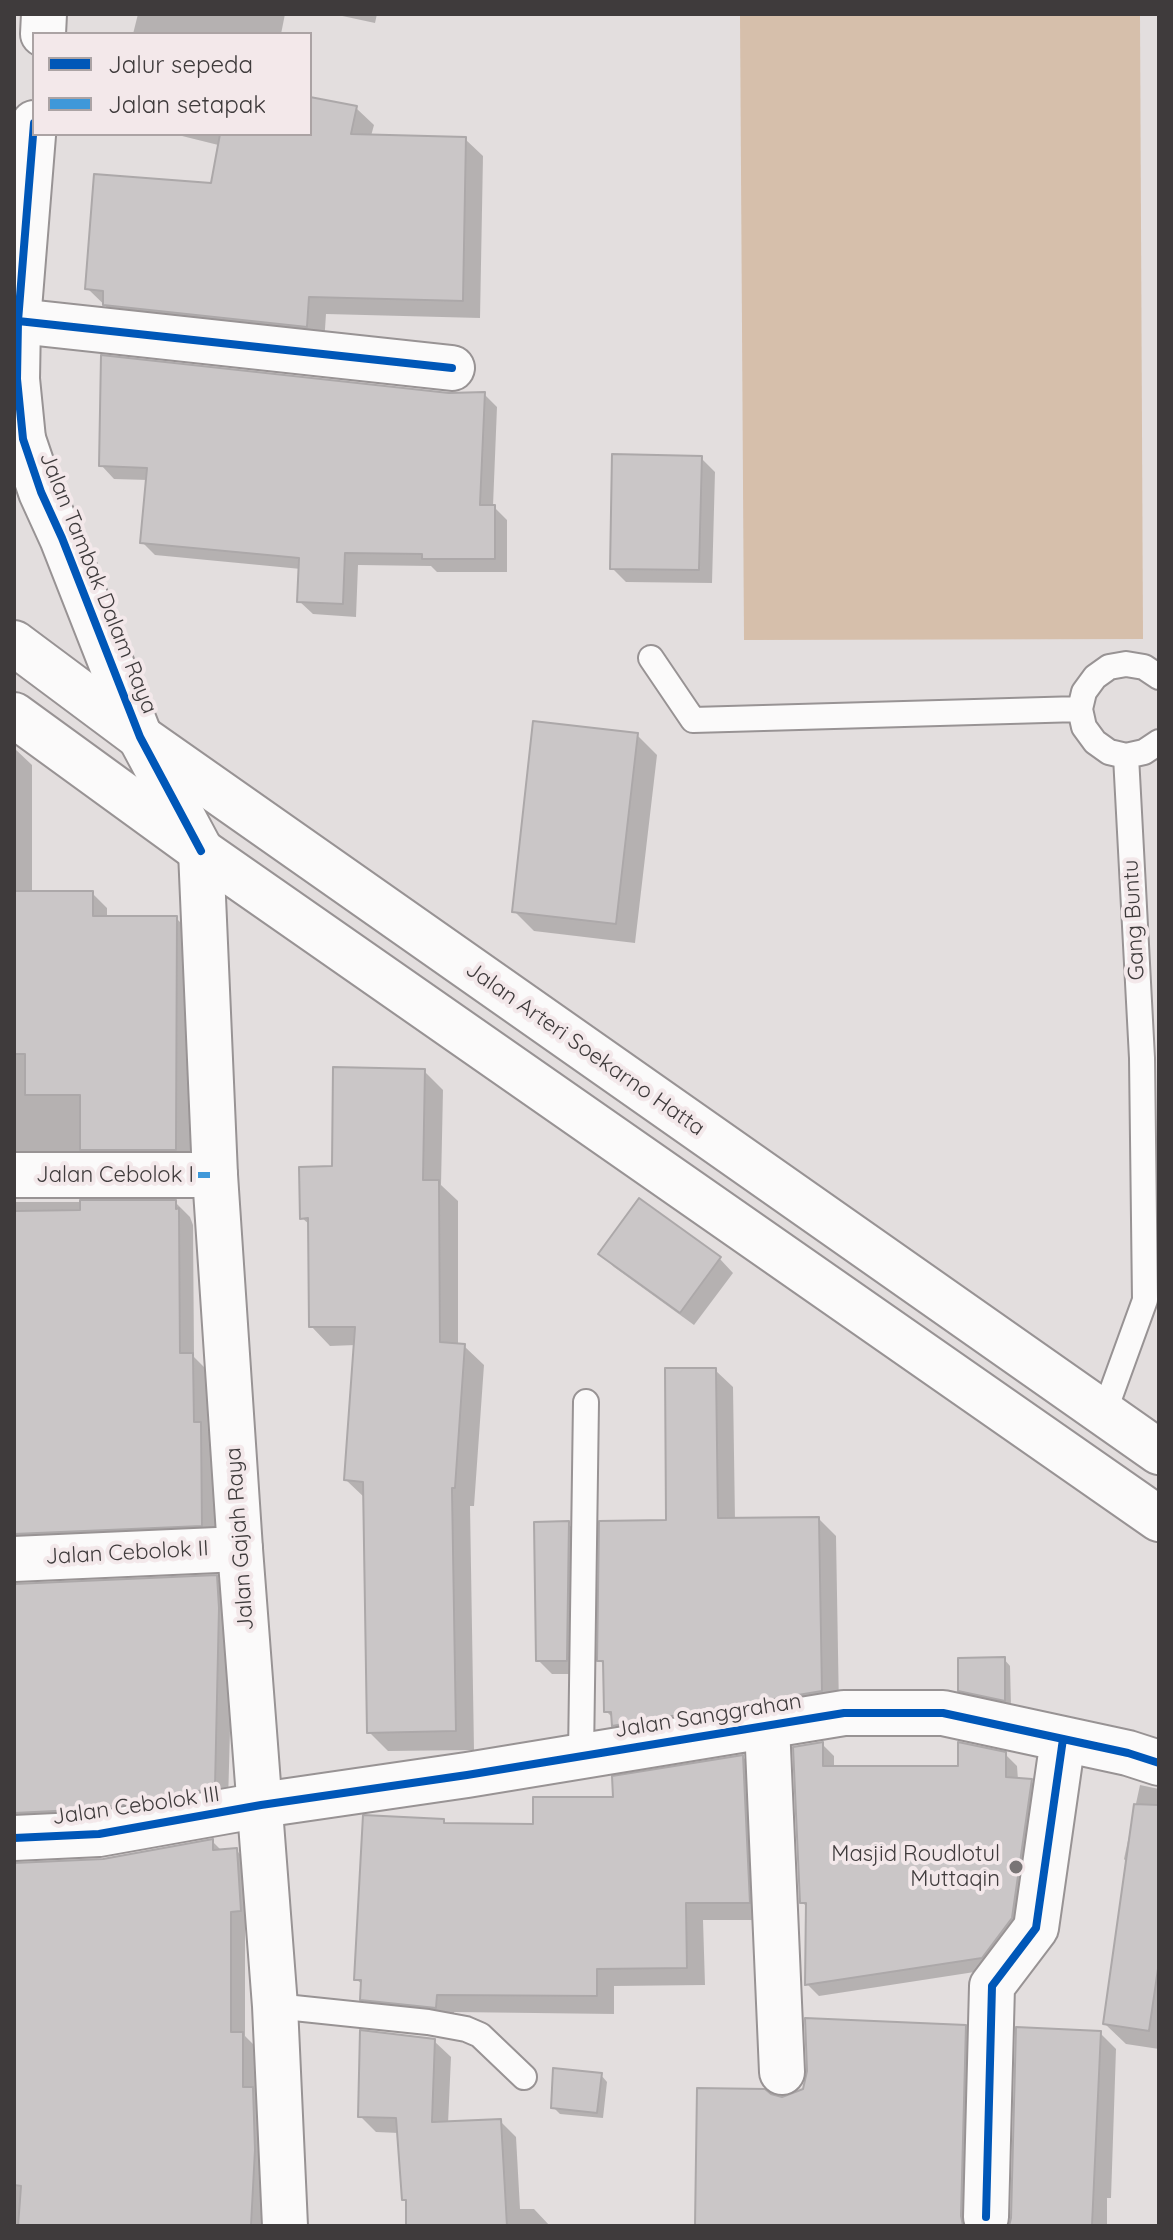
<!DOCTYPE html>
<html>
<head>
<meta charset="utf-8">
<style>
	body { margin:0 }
	#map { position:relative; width:1173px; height:2240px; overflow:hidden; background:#e3dede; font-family:Quicksand,sans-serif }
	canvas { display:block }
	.frame { position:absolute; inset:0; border:16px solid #3f3b3c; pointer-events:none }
	.legend { position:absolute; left:32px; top:32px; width:280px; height:104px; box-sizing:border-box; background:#f3e8ea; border:2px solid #aba3a4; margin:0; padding:10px 14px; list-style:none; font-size:24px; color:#3f3b3c }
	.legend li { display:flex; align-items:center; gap:16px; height:40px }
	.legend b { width:40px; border:2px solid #aba3a4 }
</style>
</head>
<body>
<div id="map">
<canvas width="1173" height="2240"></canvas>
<div class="frame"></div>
<ul class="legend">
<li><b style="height:10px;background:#0057b8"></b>Jalur sepeda</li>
<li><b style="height:10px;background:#3f98d9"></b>Jalan setapak</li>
</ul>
</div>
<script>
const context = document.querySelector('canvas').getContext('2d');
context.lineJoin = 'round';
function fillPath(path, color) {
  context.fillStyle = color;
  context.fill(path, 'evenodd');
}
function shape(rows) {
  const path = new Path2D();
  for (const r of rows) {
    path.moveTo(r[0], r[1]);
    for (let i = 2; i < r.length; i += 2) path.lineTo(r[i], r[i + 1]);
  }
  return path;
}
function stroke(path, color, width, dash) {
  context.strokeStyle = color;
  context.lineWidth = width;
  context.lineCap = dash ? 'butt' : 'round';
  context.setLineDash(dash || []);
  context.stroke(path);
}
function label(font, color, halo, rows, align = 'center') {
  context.font = font + ' Quicksand,sans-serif';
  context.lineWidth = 8;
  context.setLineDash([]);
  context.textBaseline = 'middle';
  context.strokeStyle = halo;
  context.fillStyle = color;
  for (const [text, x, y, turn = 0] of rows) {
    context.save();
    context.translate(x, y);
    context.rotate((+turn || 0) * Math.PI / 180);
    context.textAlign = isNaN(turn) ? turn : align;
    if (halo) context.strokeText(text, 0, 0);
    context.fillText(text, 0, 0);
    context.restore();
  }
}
const green = shape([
	[740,14,1140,14,1143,639,744,640]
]);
const shadow = shape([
	[138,14,285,14,281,34,133,34],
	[333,14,377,14,375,23],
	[310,99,356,108,374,125,371,136,465,139,483,156,480,318,326,314,324,344,122,322,87,288,323,194,327,172,174,134,310,134],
	[484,394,497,407,493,506,507,520,507,572,437,572,431,566,358,565,356,617,313,614,299,601,301,569,155,555,142,542,148,480,114,479,101,465,449,395],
	[701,458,715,472,712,583,626,582,612,568],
	[637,735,657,755,635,943,534,931,514,911],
	[14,748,32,765,32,893,92,893,107,908,107,918,176,918,191,933,190,1164,14,1170],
	[424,1071,443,1090,441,1185,458,1201,458,1346,464,1346,484,1365,474,1506,470,1506,474,1750,388,1751,369,1732,366,1499,346,1480,356,1345,330,1346,311,1326,310,1225,302,1218,334,1168],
	[639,1201,720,1259,733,1273,694,1325,614,1267,601,1254],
	[14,1202,175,1202,190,1217,193,1225,194,1357,207,1370,208,1431,215,1438,216,1540,14,1553],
	[715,1370,733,1387,735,1520,819,1519,836,1536,839,1709,631,1743,614,1725,613,1718,606,1711,606,1666,599,1660,668,1522],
	[568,1524,582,1537,580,1674,552,1674,538,1660],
	[216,1577,231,1592,233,1624,228,1802,112,1823,14,1817,14,1586],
	[1004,1659,1010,1666,1011,1706,967,1697,960,1690],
	[822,1744,834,1756,834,1768,960,1768,1005,1754,1017,1766,1018,1780,1031,1781,1043,1793,1024,1931,994,1969,819,1996,807,1984,808,1908,802,1902],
	[743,1757,761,1775,767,1920,703,1920,705,1985,614,1986,614,2014,454,2012,454,2025,381,2017,362,1999,363,1985,356,1979,443,1821,448,1825,535,1826],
	[1140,1785,1159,1789,1159,2049,1126,2044,1105,2024,1128,1864,1124,1859],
	[212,1841,223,1852,236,1850,251,1865,255,1926,245,1927,245,2036,258,2049,266,2226,14,2226,14,1863,100,1861],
	[965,2027,981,2043,976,2226,697,2226,782,2099],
	[1100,2033,1116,2049,1111,2198,1107,2198,1107,2226,1010,2226],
	[434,2041,451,2057,448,2124,500,2121,516,2137,520,2209,534,2209,550,2226,408,2226,408,2204,404,2199,399,2133,376,2132,360,2116],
	[601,2075,607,2082,603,2118,560,2114,553,2107]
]);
const building = shape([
	[310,97,357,106,351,134,466,137,463,301,309,297,307,327,103,305,103,291,85,289,94,174,211,183,220,134,310,134,310,97],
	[101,355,449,393,485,392,480,505,495,505,495,559,422,559,422,554,345,553,343,604,297,602,299,558,140,543,147,468,99,466,101,355],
	[612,454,702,456,699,570,610,569,612,454],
	[533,721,638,733,616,924,512,912,533,721],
	[14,891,93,891,93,916,177,916,176,1150,80,1150,80,1095,25,1095,25,1054,14,1054,14,891],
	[333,1067,425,1069,423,1180,439,1180,440,1342,465,1344,455,1488,452,1488,456,1731,367,1733,363,1482,344,1480,355,1327,309,1327,308,1218,300,1219,299,1167,332,1166,333,1067],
	[639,1198,721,1257,680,1313,598,1254,639,1198],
	[80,1200,176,1200,176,1209,179,1208,180,1353,193,1353,194,1422,201,1422,202,1526,14,1534,14,1211,80,1210,80,1200],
	[665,1368,716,1368,718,1518,819,1517,822,1691,612,1726,611,1712,604,1712,603,1661,597,1661,599,1521,666,1520,665,1368],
	[569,1521,567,1661,536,1661,534,1522,569,1521],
	[217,1575,219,1608,215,1788,96,1809,14,1813,14,1584,217,1575],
	[1005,1657,1005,1701,958,1691,958,1658,1005,1657],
	[823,1742,823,1766,958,1766,958,1742,1006,1752,1006,1777,1032,1779,1012,1918,982,1958,805,1985,806,1903,800,1903,793,1747,823,1742],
	[743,1755,750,1903,686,1903,687,1968,597,1969,597,1996,437,1995,436,2008,360,2000,361,1980,354,1980,363,1815,444,1819,444,1823,533,1824,533,1797,613,1797,612,1776,743,1755],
	[1134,1804,1159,1805,1159,1962,1149,2031,1103,2024,1134,1804],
	[213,1839,213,1850,237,1848,241,1911,231,1912,231,2032,243,2032,243,2087,253,2087,255,2150,251,2226,18,2226,21,2186,14,2185,14,1863,103,1859,213,1839],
	[805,2018,966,2025,961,2216,963,2226,695,2226,697,2088,765,2089,771,2094,782,2097,803,2089,807,2071,805,2018],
	[1016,2027,1101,2031,1092,2226,1009,2226,1011,2218,1016,2027],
	[360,2030,435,2039,432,2122,501,2119,507,2226,406,2226,406,2200,402,2200,396,2118,358,2117,360,2030],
	[553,2068,602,2073,597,2113,551,2108,553,2068]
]);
const lane = shape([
	[651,658,693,720,1080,709],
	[1159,677,1144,667,1126,664,1109,667,1095,677,1084,692,1080,709,1084,727,1095,742,1109,752,1126,756,1144,752,1159,742],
	[1104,1413,1145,1300,1142,1058,1126,756],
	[581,1756,586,1402],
	[275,2006,428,2022,466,2029,480,2035,524,2077]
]);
const street = shape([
	[18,321,452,368],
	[14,1175,215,1175],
	[14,1559,240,1549],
	[767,1725,782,2072],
	[14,1838,99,1834,261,1805,467,1775,844,1713,943,1713,1128,1753,1159,1763],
	[986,2217,992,1986,1036,1928,1063,1739]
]);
const secondary = shape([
	[43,34,44,14],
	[34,123,18,321,17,379,23,439,41,492,62,538,140,737,201,851,215,1175,240,1549,275,2006,285,2226]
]);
const primary = shape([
	[14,455,23,439],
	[14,643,140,737,1159,1452],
	[14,715,201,851,1159,1519]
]);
const quiet = shape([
	[198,1175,215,1175]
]);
const cycleway = shape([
	[34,123,18,321,17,379,23,439,41,492,62,538,140,737,201,851],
	[18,321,452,368],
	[14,1838,99,1834,261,1805,467,1775,844,1713,943,1713,1128,1753,1159,1763],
	[986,2217,992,1986,1036,1928,1063,1739]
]);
const markers = [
	[1016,1867,8,"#787475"]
];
const streetNames = [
	["Jalan Tambak Dalam Raya",98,583,68],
	["Gang Buntu",1134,920,-93],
	["Jalan Arteri Soekarno Hatta",585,1049,35],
	["Jalan Cebolok I",115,1175],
	["Jalan Gajah Raya",240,1539,-94],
	["Jalan Cebolok II",127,1553,-3],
	["Jalan Sanggrahan",708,1716,-9],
	["Jalan Cebolok III",136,1806,-8]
];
const poiNames = [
	["Masjid Roudlotul",1000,1854],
	["Muttaqin",1000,1879]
];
fillPath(green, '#d6bfab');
fillPath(shadow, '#0003');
fillPath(building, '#cac6c7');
stroke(building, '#aca8a9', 2);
stroke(lane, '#989394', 28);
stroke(street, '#989394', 48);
stroke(secondary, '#989394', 48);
stroke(primary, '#989394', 48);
stroke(lane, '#fbfafa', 24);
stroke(street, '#fbfafa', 44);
stroke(secondary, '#fbfafa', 44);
stroke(primary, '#fbfafa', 44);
stroke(quiet, '#3f98d9', 6, [12, 6]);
stroke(cycleway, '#0057b8', 8);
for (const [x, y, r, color] of markers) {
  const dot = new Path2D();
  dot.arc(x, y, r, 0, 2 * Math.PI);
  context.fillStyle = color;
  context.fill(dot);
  stroke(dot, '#f3e8ea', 3);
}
label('22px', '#3f3b3c', '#f3e8ea', streetNames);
label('22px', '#3f3b3c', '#f3e8ea', poiNames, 'right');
</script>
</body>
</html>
